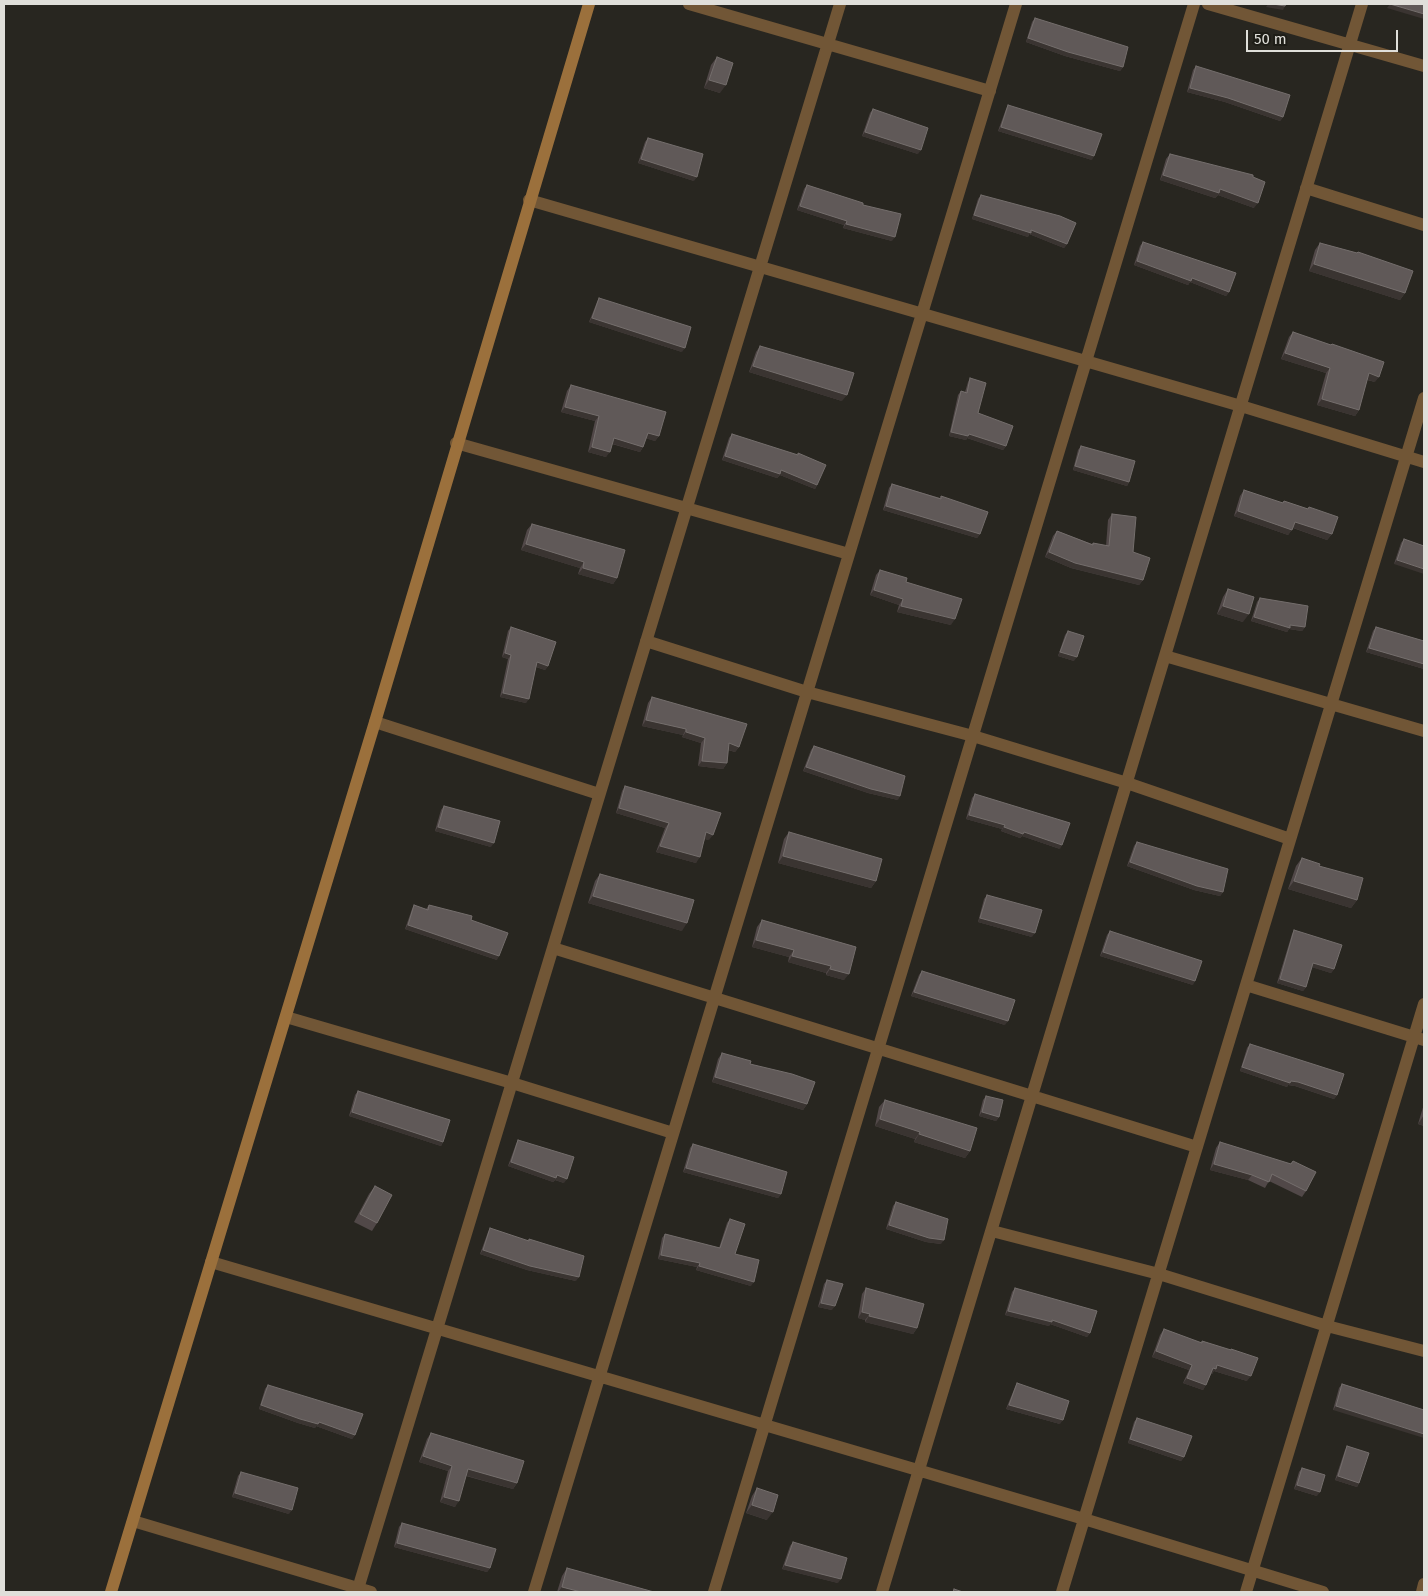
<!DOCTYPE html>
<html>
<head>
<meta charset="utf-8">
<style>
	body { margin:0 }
	#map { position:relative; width:1428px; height:1596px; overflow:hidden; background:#282620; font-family:"Fira Sans",sans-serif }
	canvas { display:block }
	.frame { position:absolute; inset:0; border:5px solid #e0dfda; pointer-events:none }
	.scale { position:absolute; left:1246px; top:30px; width:152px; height:22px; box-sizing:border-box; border:2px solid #e0dfda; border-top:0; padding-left:6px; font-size:15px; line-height:18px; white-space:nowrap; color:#e0dfda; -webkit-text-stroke:4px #1e1d17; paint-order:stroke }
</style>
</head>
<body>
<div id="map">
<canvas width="1428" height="1596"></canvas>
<div class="frame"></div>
<div class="scale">50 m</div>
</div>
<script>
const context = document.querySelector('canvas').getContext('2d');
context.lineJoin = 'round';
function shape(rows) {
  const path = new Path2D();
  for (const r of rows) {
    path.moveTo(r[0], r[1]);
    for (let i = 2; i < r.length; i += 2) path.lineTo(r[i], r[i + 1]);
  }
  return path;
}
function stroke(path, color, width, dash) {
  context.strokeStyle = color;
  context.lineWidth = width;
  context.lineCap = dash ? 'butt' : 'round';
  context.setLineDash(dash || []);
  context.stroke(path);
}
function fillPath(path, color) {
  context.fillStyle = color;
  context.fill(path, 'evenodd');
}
const street = shape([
	[689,4,990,91],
	[1208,4,1424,66],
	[1306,188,1424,225],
	[529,200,1241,406,1424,462],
	[456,443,849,554],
	[646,641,807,692,973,736,1127,783,1290,839],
	[1165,656,1424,731],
	[375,722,599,794],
	[553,948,1197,1147],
	[1246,985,1424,1040],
	[286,1017,512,1083,673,1133],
	[992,1231,1159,1274,1327,1326,1424,1351],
	[211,1262,1084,1519,1323,1592],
	[133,1521,371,1592],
	[357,1592,840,4],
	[534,1592,1016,4],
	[714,1592,1194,4],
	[882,1592,1362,4],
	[1062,1592,1424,398],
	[1246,1592,1424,1004],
	[1422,1592,1424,1584]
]);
const secondary = shape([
	[111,1592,375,722,589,4]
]);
const wall = shape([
	[1035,18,1123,67,1120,71,1065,56,1026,42,1032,22],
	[717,57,720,93,704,88,711,65],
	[1196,66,1283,117,1280,121,1225,102,1187,92,1193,70],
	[1008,105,1092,160,998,131,1006,109],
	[873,109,918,154,862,136,870,113],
	[648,138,694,181,638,163,645,142],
	[1170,154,1253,177,1254,208,1218,195,1215,198,1160,180,1166,159],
	[807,185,863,205,892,241,843,228,844,225,797,210,804,189],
	[981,195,1067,244,1064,248,1029,234,1028,237,972,219,978,199],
	[1143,242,1229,292,1226,296,1190,282,1188,285,1134,265,1140,246],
	[1320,243,1357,253,1358,252,1405,293,1400,300,1309,271,1315,250],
	[599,298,682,352,589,322,597,302],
	[1293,332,1330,345,1332,344,1375,382,1367,380,1359,410,1355,416,1317,405,1326,373,1281,359,1289,337],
	[760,346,842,401,749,372,756,352],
	[970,378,978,413,1006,446,1003,450,967,438,966,440,949,436,958,395,961,391,965,392,968,382],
	[571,385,659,436,655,441,646,438,643,447,640,452,612,444,606,457,588,452,595,421,561,412,567,391],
	[732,434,817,485,815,489,780,475,777,478,722,460,729,438],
	[1081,446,1129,482,1127,486,1073,470,1078,450],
	[892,484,940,498,941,496,980,534,977,538,883,510,889,488],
	[1244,490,1282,503,1284,501,1308,509,1309,507,1332,534,1327,540,1293,528,1288,535,1234,516,1240,496],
	[1112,514,1133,552,1143,580,1139,585,1071,568,1045,557,1053,536,1057,531,1092,544,1093,543,1106,546,1108,520],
	[532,524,617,578,613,584,578,574,580,568,521,550,527,530],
	[1404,539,1424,546,1394,564,1401,543],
	[880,570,906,582,951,625,897,612,899,605,870,595,876,575],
	[1228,589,1243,622,1217,614,1223,597],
	[1260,598,1305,627,1302,631,1289,629,1287,632,1251,621,1257,602],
	[511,627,548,666,545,670,536,667,526,703,500,697,508,659,502,657,508,631],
	[1376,627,1424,641,1424,669,1366,652,1373,631],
	[1068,631,1074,661,1058,656,1065,635],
	[652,697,739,747,735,752,728,750,727,763,723,769,698,766,701,743,682,737,683,735,642,726,648,703],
	[814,746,898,800,868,793,803,771,811,750],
	[625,786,709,840,705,839,696,863,656,852,665,828,616,813,622,791],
	[975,794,1060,849,1022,836,1020,838,1001,831,1002,829,966,819,972,798],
	[444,806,491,847,435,831,441,810],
	[789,832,876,881,871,888,778,863,784,839],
	[1137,842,1223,892,1220,896,1194,890,1127,866,1134,846],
	[1302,858,1319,866,1357,900,1351,908,1288,889,1296,866],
	[600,874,682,931,588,903,595,881],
	[987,895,1032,937,978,922,984,899],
	[414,905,426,909,429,905,471,920,497,960,405,929,412,909],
	[762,920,856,947,844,980,826,975,826,973,788,962,789,957,752,947,757,927],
	[1294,930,1334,969,1331,973,1312,967,1306,987,1303,991,1277,983,1292,934],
	[1110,931,1193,985,1100,956,1107,935],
	[922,971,1005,1025,911,996,919,975],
	[1250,1044,1337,1095,1334,1099,1295,1086,1288,1085,1287,1087,1240,1071,1247,1048],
	[722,1053,750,1064,807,1104,803,1110,712,1082,718,1059],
	[358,1091,443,1142,441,1146,349,1116,355,1095],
	[986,1096,999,1117,996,1121,979,1116,983,1100],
	[885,1100,970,1151,965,1158,914,1142,915,1139,875,1126,879,1107],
	[1424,1104,1424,1126,1418,1124],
	[518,1140,564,1183,555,1180,553,1182,508,1166,516,1144],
	[1220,1142,1290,1164,1293,1161,1306,1191,1302,1197,1269,1181,1265,1188,1248,1180,1210,1170,1216,1148],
	[693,1144,781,1194,778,1198,683,1172,690,1148],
	[375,1186,377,1223,372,1231,354,1222,369,1194],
	[896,1202,941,1244,926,1242,886,1229,893,1206],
	[730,1219,735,1254,751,1286,696,1270,697,1267,658,1259,662,1238,665,1234,719,1248,727,1223],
	[490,1228,528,1241,529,1239,576,1281,527,1270,480,1254,488,1232],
	[827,1280,832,1310,818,1307,824,1284],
	[866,1288,917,1328,913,1334,865,1322,865,1320,858,1318,862,1294],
	[1015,1288,1090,1333,1087,1337,1050,1324,1049,1326,1005,1315,1012,1292],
	[1164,1329,1201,1343,1202,1341,1230,1350,1231,1349,1247,1381,1214,1371,1212,1374,1211,1374,1203,1390,1183,1383,1189,1370,1152,1357,1160,1335],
	[1017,1383,1060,1424,1006,1409,1015,1387],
	[1342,1384,1424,1410,1333,1410,1339,1388],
	[268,1385,355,1435,352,1439,316,1426,315,1428,298,1423,259,1409,265,1389],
	[1137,1418,1184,1457,1181,1461,1128,1443,1134,1422],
	[431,1433,517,1483,513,1489,466,1476,455,1507,440,1502,448,1471,419,1462,427,1439],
	[1347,1446,1359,1483,1357,1487,1335,1480,1345,1450],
	[1302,1468,1317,1496,1294,1489,1299,1472],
	[241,1472,289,1514,232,1497,238,1476],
	[757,1488,767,1520,746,1513,752,1496],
	[402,1523,490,1568,487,1572,394,1547,399,1527],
	[793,1542,838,1583,782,1569,790,1546],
	[567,1568,654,1592,557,1592,562,1576]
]);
const shadedWall = shape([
	[1268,4,1273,4,1285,6,1283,10,1266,7],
	[1390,4,1424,14,1424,19,1387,8],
	[1028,38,1123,67,1120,71,1065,56,1026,42],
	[709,80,726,85,720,93,704,88],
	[1190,88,1228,98,1283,117,1280,121,1225,102,1187,92],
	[1001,127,1094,156,1092,160,998,131],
	[865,132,921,150,918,154,862,136],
	[641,159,697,177,694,181,638,163],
	[1163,175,1220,189,1258,203,1254,208,1218,195,1215,198,1160,180],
	[800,206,847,221,844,225,797,210],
	[974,215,1031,230,1067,244,1064,248,1029,234,1028,237,972,219],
	[846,224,895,237,892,241,843,228],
	[1137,261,1192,278,1229,292,1226,296,1190,282,1188,285,1134,265],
	[1314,264,1405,293,1400,300,1309,271],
	[592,318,685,348,682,352,589,322],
	[1285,353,1330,368,1326,373,1281,359],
	[753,366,847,395,842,401,749,372],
	[1369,373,1379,377,1375,382,1365,379],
	[1322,399,1359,410,1355,416,1317,405],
	[565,407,599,416,595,421,561,412],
	[951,432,969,434,1006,446,1003,450,967,438,966,440,949,436],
	[648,433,659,436,655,441,644,438],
	[614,438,643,447,640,452,610,443],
	[592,447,610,452,606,457,588,452],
	[725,456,781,470,817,485,815,489,780,475,777,478,722,460],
	[1075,466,1129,482,1127,486,1073,470],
	[886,506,980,534,977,538,883,510],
	[1238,511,1292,530,1288,535,1234,516],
	[1295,522,1332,534,1327,540,1291,527],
	[526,544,584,562,580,568,521,550],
	[1049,552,1143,580,1139,585,1071,568,1045,557],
	[1397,560,1424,569,1424,574,1394,564],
	[583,568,617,578,613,584,578,574],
	[874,590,903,599,899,605,870,595],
	[901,606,955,619,951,625,897,612],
	[1223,606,1249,614,1243,622,1217,614],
	[1254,617,1305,627,1302,631,1289,629,1287,632,1251,621],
	[1369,648,1424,664,1424,669,1366,652],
	[1060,652,1077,657,1074,661,1058,656],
	[505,653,511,655,508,659,502,657],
	[537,662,548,666,545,670,534,666],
	[503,693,529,699,526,703,500,697],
	[646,720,686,729,683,735,642,726],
	[686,732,705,738,701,743,682,737],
	[729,743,739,747,735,752,726,749],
	[702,761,727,763,723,769,698,766],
	[806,767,900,796,898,800,868,793,803,771],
	[619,808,669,823,665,828,616,813],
	[969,815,1005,825,1002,829,966,819],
	[438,827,494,843,491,847,435,831],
	[1004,827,1024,832,1062,845,1060,849,1022,836,1020,838,1001,831],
	[706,832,713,835,709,840,702,838],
	[660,846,700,857,696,863,656,852],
	[783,856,876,881,871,888,778,863],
	[1130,862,1223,892,1220,896,1194,890,1127,866],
	[1294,881,1357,900,1351,908,1288,889],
	[593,896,687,923,682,931,588,903],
	[980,918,1035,933,1032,937,978,922],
	[408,925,499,956,497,960,405,929],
	[756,940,794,950,789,957,752,947],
	[1103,952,1195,981,1193,985,1100,956],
	[792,956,831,966,826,973,788,962],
	[1313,963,1334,969,1331,973,1311,967],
	[830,969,849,974,844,980,826,975],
	[1280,979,1306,987,1303,991,1277,983],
	[914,992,1008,1021,1005,1025,911,996],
	[1242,1067,1291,1081,1298,1082,1337,1095,1334,1099,1295,1086,1288,1085,1287,1087,1240,1071],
	[715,1077,807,1104,803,1110,712,1082],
	[352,1112,443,1142,441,1146,349,1116],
	[982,1112,999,1117,996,1121,979,1116],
	[1424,1115,1424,1126,1418,1124],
	[880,1119,920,1132,915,1139,875,1126],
	[919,1134,970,1151,965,1158,914,1142],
	[511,1162,557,1175,567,1179,564,1183,555,1180,553,1182,508,1166],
	[1214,1164,1252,1175,1248,1180,1210,1170],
	[686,1168,781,1194,778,1198,683,1172],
	[889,1225,944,1240,941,1244,926,1242,886,1229],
	[483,1250,579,1277,576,1281,527,1270,480,1254],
	[661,1255,700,1263,697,1267,658,1259],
	[699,1266,754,1282,751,1286,696,1270],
	[821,1303,835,1306,832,1310,818,1307],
	[1008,1311,1052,1320,1090,1333,1087,1337,1050,1324,1049,1326,1005,1315],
	[862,1312,870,1314,865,1320,858,1318],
	[869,1316,917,1328,913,1334,865,1322],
	[1156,1351,1192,1365,1189,1370,1152,1357],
	[1217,1365,1251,1376,1247,1381,1214,1371,1212,1374,1209,1373,1213,1368],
	[1187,1378,1206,1385,1203,1390,1183,1383],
	[261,1405,319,1422,355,1435,352,1439,316,1426,315,1428,298,1423,259,1409],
	[1009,1405,1063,1420,1060,1424,1006,1409],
	[1336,1406,1424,1434,1424,1438,1333,1410],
	[1130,1439,1184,1457,1181,1461,1128,1443],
	[423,1456,452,1466,448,1471,419,1462],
	[468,1469,517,1483,513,1489,464,1475],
	[1338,1476,1359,1483,1357,1487,1335,1480],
	[1297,1485,1320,1492,1317,1496,1294,1489],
	[235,1493,292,1510,289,1514,232,1497],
	[444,1497,459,1501,455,1507,440,1502],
	[752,1505,773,1512,767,1520,746,1513],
	[397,1543,490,1568,487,1572,394,1547],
	[785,1565,841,1579,838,1583,782,1569],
	[562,1587,581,1592,558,1592]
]);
const building = shape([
	[1273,4,1286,4,1285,6,1273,4],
	[1390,4,1424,4,1424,14,1390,4],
	[1035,18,1128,47,1123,67,1068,52,1028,38,1035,18],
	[717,57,733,63,726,85,709,80,717,57],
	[1196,66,1290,95,1283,117,1228,98,1190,88,1196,66],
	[1008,105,1102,134,1094,156,1001,127,1008,105],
	[873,109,928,128,921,150,865,132,873,109],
	[648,138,703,154,697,177,641,159,648,138],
	[1170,154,1253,175,1253,177,1265,182,1258,203,1220,189,1219,193,1163,175,1170,154],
	[807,185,863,203,863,205,901,214,895,237,846,224,847,221,800,206,807,185],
	[981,195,1060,216,1076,223,1067,244,1031,230,1031,233,974,215,981,195],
	[1143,242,1236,273,1229,292,1192,278,1191,281,1137,261,1143,242],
	[1320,243,1357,253,1358,252,1413,271,1405,293,1314,264,1320,243],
	[599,298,691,327,685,348,592,318,599,298],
	[1293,332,1331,345,1332,344,1384,362,1379,377,1369,373,1359,410,1322,399,1330,368,1285,353,1293,332],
	[760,346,854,373,847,395,753,366,760,346],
	[970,378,986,383,978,413,1013,426,1006,446,969,434,968,436,951,432,961,391,967,393,970,378],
	[571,385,666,412,659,436,648,433,643,447,614,438,610,452,592,447,599,416,565,407,571,385],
	[732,434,798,455,798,453,826,465,817,485,781,470,780,474,725,456,732,434],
	[1081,446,1135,461,1129,482,1075,466,1081,446],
	[892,484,941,499,941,496,988,512,980,534,886,506,892,484],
	[1244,490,1283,503,1284,501,1308,509,1309,507,1338,517,1332,534,1295,522,1292,530,1238,511,1244,490],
	[1112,514,1136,517,1133,552,1150,558,1143,580,1075,563,1049,552,1057,531,1093,545,1093,543,1109,546,1112,514],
	[532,524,625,550,617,578,583,568,584,562,526,544,532,524],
	[1404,539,1424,546,1424,569,1397,560,1404,539],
	[880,570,907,578,906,582,962,599,955,619,901,606,903,599,874,590,880,570],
	[1228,589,1254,597,1249,614,1223,606,1228,589],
	[1260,598,1308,606,1305,627,1290,625,1290,628,1254,617,1260,598],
	[511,627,556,642,548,666,537,662,529,699,503,693,511,655,505,653,511,627],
	[1376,627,1424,641,1424,664,1369,648,1376,627],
	[1068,631,1084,636,1077,657,1060,652,1068,631],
	[652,697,747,724,739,747,729,743,727,763,702,761,705,738,686,732,686,729,646,720,652,697],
	[814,746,905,776,900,796,871,789,806,767,814,746],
	[625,786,721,813,713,835,706,832,700,857,660,846,669,823,619,808,625,786],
	[975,794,1070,823,1062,845,1024,832,1023,834,1004,827,1005,825,969,815,975,794],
	[444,806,500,821,494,843,438,827,444,806],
	[789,832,882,859,876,881,783,856,789,832],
	[1137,842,1228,869,1223,892,1197,886,1130,862,1137,842],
	[1302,858,1320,864,1319,866,1363,878,1357,900,1294,881,1302,858],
	[600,874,694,900,687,923,593,896,600,874],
	[987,895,1042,910,1035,933,980,918,987,895],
	[414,905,428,910,429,905,472,916,471,920,508,933,499,956,408,925,414,905],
	[762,920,856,947,849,974,830,969,831,966,792,956,794,950,756,940,762,920],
	[1294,930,1342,945,1334,969,1313,963,1306,987,1280,979,1294,930],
	[1110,931,1202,961,1195,981,1103,952,1110,931],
	[922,971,1015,1000,1008,1021,914,992,922,971],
	[1250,1044,1344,1074,1337,1095,1298,1082,1291,1081,1290,1083,1242,1067,1250,1044],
	[722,1053,751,1061,750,1064,792,1074,815,1082,807,1104,715,1077,722,1053],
	[358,1091,450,1120,443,1142,352,1112,358,1091],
	[986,1096,1003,1100,999,1117,982,1112,986,1096],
	[885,1100,977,1128,970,1151,919,1134,920,1132,880,1119,885,1100],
	[518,1140,574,1157,567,1179,557,1175,556,1178,511,1162,518,1140],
	[1220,1142,1291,1164,1293,1161,1316,1172,1306,1191,1272,1174,1269,1182,1252,1175,1214,1164,1220,1142],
	[693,1144,787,1172,781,1194,686,1168,693,1144],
	[375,1186,392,1195,377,1223,360,1214,375,1186],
	[896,1202,948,1219,944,1240,929,1238,889,1225,896,1202],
	[730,1219,745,1224,735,1254,759,1260,754,1282,699,1266,700,1263,661,1255,665,1234,720,1248,730,1219],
	[490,1228,529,1241,529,1239,584,1256,579,1277,530,1266,483,1250,490,1228],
	[827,1280,843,1284,835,1306,821,1303,827,1280],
	[866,1288,924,1304,917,1328,869,1316,870,1314,862,1312,866,1288],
	[1015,1288,1097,1311,1090,1333,1052,1320,1052,1322,1008,1311,1015,1288],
	[1164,1329,1202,1343,1202,1341,1231,1350,1231,1349,1258,1358,1251,1376,1217,1365,1216,1369,1213,1368,1206,1385,1187,1378,1192,1365,1156,1351,1164,1329],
	[1017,1383,1069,1401,1063,1420,1009,1405,1017,1383],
	[1342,1384,1424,1410,1424,1434,1336,1406,1342,1384],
	[268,1385,363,1414,355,1435,319,1422,318,1424,300,1419,261,1405,268,1385],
	[1137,1418,1192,1436,1184,1457,1130,1439,1137,1418],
	[431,1433,524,1461,517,1483,468,1469,459,1501,444,1497,452,1466,423,1456,431,1433],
	[1347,1446,1369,1453,1359,1483,1338,1476,1347,1446],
	[1302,1468,1325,1475,1320,1492,1297,1485,1302,1468],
	[241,1472,298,1488,292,1510,235,1493,241,1472],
	[757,1488,778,1495,773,1512,752,1505,757,1488],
	[402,1523,496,1549,490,1568,397,1543,402,1523],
	[793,1542,847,1558,841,1579,785,1565,793,1542],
	[567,1568,654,1592,581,1592,562,1587,567,1568],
	[954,1589,963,1592,953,1592,954,1589]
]);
stroke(street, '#715636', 12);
stroke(secondary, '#9b703c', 12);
fillPath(wall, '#514848');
fillPath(shadedWall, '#3a3431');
fillPath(building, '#605958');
stroke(building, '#746e6c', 1);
</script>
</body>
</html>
